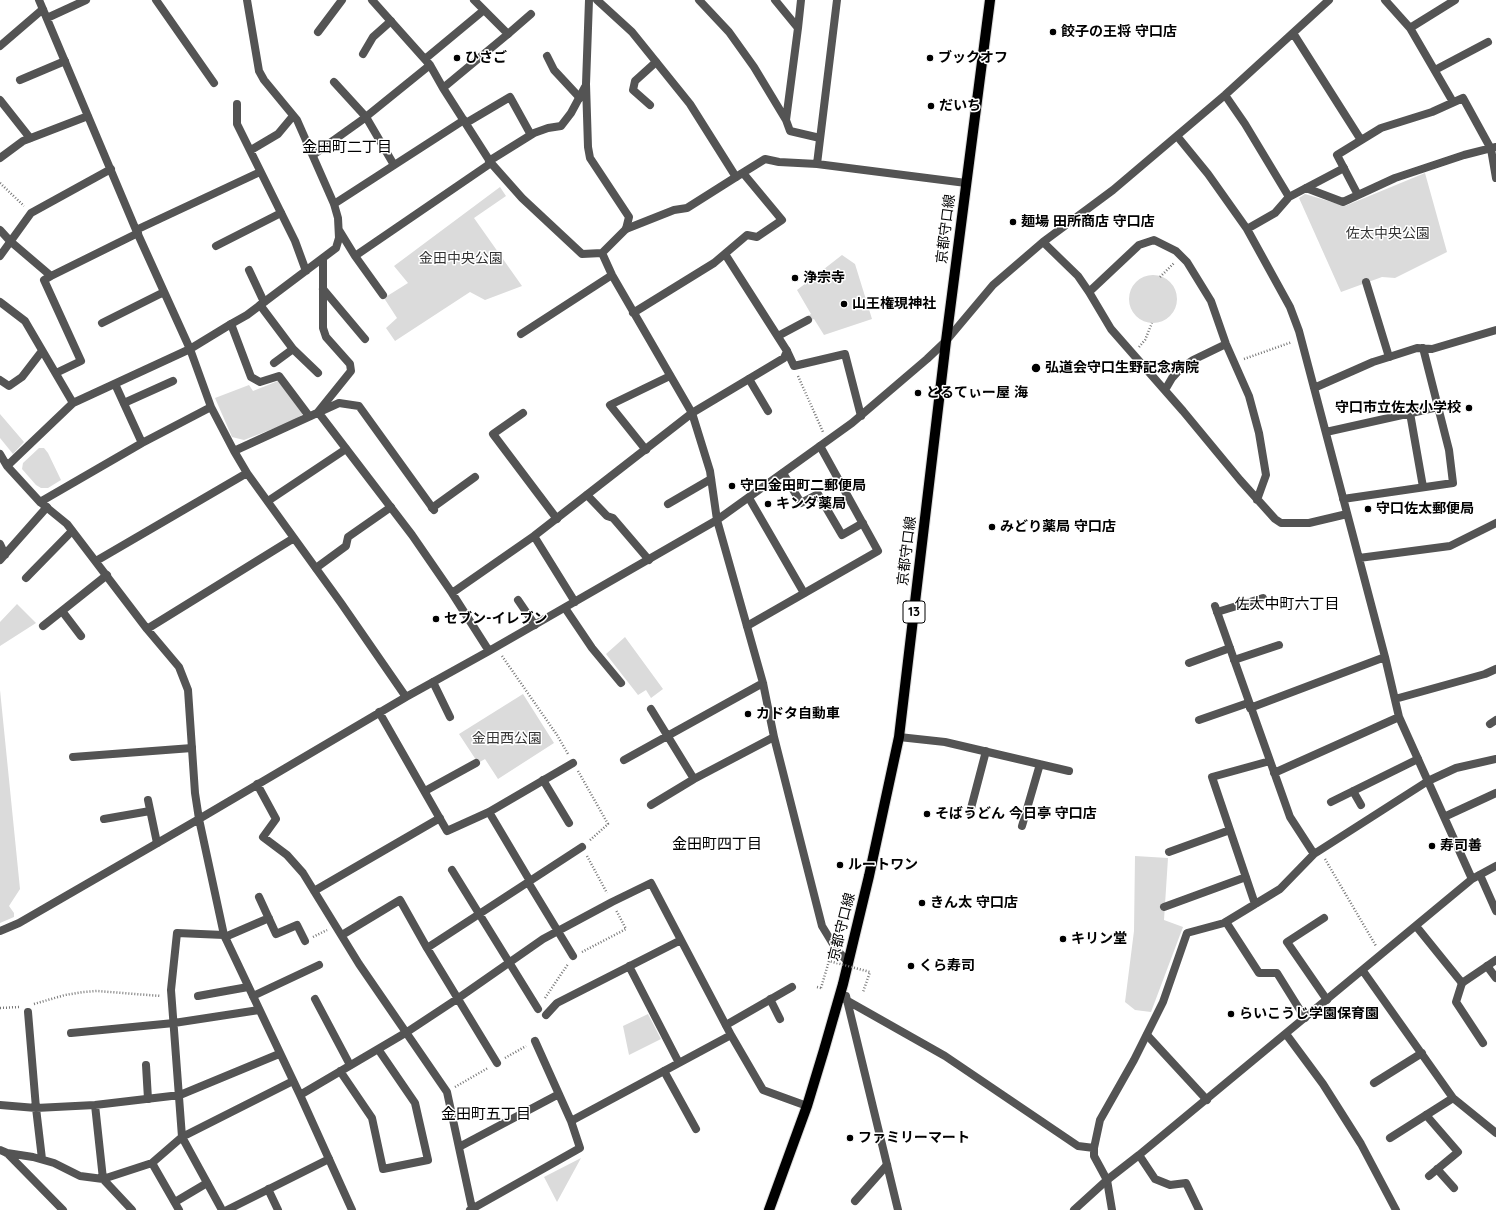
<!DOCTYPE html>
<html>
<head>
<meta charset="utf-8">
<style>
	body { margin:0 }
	canvas { display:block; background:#fff }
</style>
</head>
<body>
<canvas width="1496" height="1210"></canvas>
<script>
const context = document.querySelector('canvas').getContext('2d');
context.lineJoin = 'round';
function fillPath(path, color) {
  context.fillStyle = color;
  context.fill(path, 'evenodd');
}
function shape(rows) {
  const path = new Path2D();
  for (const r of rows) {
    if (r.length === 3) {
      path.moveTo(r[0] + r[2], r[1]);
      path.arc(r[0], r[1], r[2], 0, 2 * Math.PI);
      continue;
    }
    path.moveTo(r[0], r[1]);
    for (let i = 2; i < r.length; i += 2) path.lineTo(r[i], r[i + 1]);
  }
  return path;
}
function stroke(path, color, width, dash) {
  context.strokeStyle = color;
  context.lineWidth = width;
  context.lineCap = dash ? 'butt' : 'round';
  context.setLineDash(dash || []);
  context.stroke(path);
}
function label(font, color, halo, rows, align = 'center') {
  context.font = font + ' Quicksand,"Noto Sans JP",sans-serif';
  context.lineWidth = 3;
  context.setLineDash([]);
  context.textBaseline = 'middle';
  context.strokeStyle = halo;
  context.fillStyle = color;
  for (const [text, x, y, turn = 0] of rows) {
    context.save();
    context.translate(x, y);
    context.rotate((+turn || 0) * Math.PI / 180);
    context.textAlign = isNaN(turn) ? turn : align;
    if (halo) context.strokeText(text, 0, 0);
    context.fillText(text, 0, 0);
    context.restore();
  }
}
const green = shape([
	[1425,173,1447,252,1395,278,1382,277,1341,292,1299,198,1305,194,1345,206],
	[500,187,506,196,474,218,522,286,485,300,470,292,395,341,386,328,397,318,384,298,408,283,394,266],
	[842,255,855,264,872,319,824,335,814,319,808,321,806,317,811,314,797,290],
	[1153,299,24],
	[278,381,303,414,293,421,244,440,232,437,215,398,249,385,253,391],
	[0,414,24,442,13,454,0,438],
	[39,448,44,448,48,453,61,480,48,488,41,488,36,485,22,469,23,463],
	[17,604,36,623,0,646,0,622],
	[625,637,663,689,651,698,646,690,638,695,606,654],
	[0,690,20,889,9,906,14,913,14,917,0,923],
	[523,694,554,743,498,779,485,759,478,763,459,734],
	[1135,856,1168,858,1164,920,1183,927,1151,1012,1135,1010,1125,1002,1134,931],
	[648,1014,661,1039,629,1055,623,1026],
	[581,1158,557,1202,544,1177]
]);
const path = shape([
	[0,183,24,206],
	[1160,277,1174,263],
	[1139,347,1145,340,1152,323],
	[1244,359,1292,342],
	[798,376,823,432],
	[502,656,557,735,568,754],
	[578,771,608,824,589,841],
	[587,856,607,893],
	[1325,859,1376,946],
	[313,937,327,930],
	[582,952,626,929,616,910],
	[817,987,821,988],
	[545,998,568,964],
	[34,1004,65,995,83,992,97,991,161,996],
	[0,1008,19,1007],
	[505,1058,526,1046],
	[455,1087,488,1068]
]);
const service = shape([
	[318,32,342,0],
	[508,34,531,14],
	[363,54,373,37,391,21],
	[547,56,554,70,580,98],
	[1435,70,1488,42],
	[20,80,65,61],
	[334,82,366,117],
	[0,100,30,138],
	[650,105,633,90,635,81,656,62],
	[1306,188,1344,168],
	[626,229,674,210,687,208,736,177],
	[216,246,281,213],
	[249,270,264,302],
	[1366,282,1389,357],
	[323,289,365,339],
	[260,305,293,349,318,373],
	[231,324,251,377,260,382,279,376,309,416],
	[778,336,808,320],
	[787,351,794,366,845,354,861,416],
	[274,363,293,349],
	[749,379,768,411],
	[124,403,173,381],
	[523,413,493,434,557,519],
	[646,450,610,405,670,376],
	[783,473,801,503,818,494,842,535,863,523],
	[587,495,607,516,613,518,649,560],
	[268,501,346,449],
	[668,504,711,479],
	[432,508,475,477],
	[0,544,5,555],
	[0,560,47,507],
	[316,568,346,546,348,537,391,507],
	[26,578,72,531],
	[518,600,535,625],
	[565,608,592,648,621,683],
	[62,611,81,636],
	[1217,612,1263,598],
	[43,626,107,575],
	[747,626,878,551,820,446],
	[1234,660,1279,645],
	[1189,663,1230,648],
	[433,682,450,717],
	[1199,720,1248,703],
	[899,737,945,742,1069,771],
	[73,757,192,748],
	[543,780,569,823],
	[425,791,476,763],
	[1353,791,1361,805],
	[148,800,157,843],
	[1331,802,1418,759],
	[970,812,986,751],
	[104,819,150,811],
	[1022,826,1040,764],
	[1480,875,1496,911],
	[259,897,276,934,297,925,305,941],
	[1324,918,1287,942,1327,1000],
	[1226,922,1259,973,1277,973,1305,1018],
	[225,937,269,918],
	[1487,966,1496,978],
	[1462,983,1456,1002,1483,1043],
	[198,996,248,987],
	[253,996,319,965],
	[315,999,350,1065],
	[770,999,780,1019],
	[726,1025,792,987],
	[71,1033,174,1023],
	[1147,1035,1207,1100],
	[146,1065,148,1099],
	[664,1071,696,1129],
	[1426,1115,1458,1152,1429,1176],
	[1437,1169,1454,1188],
	[1107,1180,1112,1210],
	[268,1189,278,1210],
	[855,1201,887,1165],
	[175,1202,207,1183],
	[227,1210,329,1159]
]);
const minor = shape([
	[39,0,136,230,190,349,211,407,234,451,247,473,341,603,406,697],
	[156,0,214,83],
	[247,0,259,71,264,80,297,120,334,204,338,218,339,238,336,248,247,315,231,324,190,349,73,403,7,466,40,502,67,524,147,629,179,667,188,690,195,793,199,819,224,935,300,1095,352,1210],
	[372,0,430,65,443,88,491,163,522,198,582,254,602,253],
	[589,0,586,84,588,147,590,158,629,217,626,229,602,253,612,275,692,413,710,471,717,520,763,683,774,737,822,926,836,949,847,961],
	[597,0,632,32,690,104,736,177,765,159,779,162,817,164,966,183],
	[699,0,729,32,754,67,786,120],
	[775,0,798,28,801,0],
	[1385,0,1410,28,1453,102],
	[47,18,86,0],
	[798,28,786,120,790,131,820,138],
	[1410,28,1455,0],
	[1293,33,1361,140],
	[0,46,43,9],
	[425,59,484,10],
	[443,88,508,34,474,0],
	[1225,95,1245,124,1289,197],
	[237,104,237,124,295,241,306,271],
	[366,117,394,165],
	[466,123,510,97,531,135],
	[1177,136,1208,174,1247,229,1290,307,1299,331,1385,657,1399,717,1472,879],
	[251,150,278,134,293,116],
	[313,155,362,120,430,65],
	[0,158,23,141,88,116],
	[489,161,534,133,548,128,561,126,571,113,585,87],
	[817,164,837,0],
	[1358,195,1337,155,1381,128,1432,112,1463,98,1491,149,1496,178],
	[334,204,464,120],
	[1247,229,1275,213,1289,197,1306,188,1343,202,1395,178,1464,155,1496,147],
	[0,230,10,241,51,276,138,233],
	[136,230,260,172],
	[339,230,355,256,383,295],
	[1043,242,1078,276,1089,292,1111,329,1183,411,1240,480,1275,519,1281,523,1309,523,1347,514],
	[0,256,31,213,111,169],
	[355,256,491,163],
	[323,258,323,328,326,337,350,364,351,371,318,412,412,535,452,593,489,651],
	[51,276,44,280,81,361,56,373],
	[1089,292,1139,245,1154,240,1176,251,1187,262,1211,301,1226,344,1249,396,1259,433,1266,475,1257,500],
	[0,302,25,321,73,403],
	[633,313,714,263,747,235,757,237,782,220,743,173],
	[102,323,164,292],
	[521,334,612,275],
	[0,380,9,386,22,377,42,351],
	[115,384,142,443,211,407],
	[1314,388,1373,362,1389,357,1417,348,1432,349,1496,330],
	[1165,390,1172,378,1181,368,1193,360,1226,344],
	[1410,413,1423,487],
	[1326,432,1438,407],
	[234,451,339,403,359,406,434,510],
	[0,454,7,466],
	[749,498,804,593],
	[1343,499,1453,483,1449,450,1423,348],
	[40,502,142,443],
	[534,536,575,602],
	[1359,558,1450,546,1496,523],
	[96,561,247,473],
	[452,593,534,536,692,413,784,358,787,351,725,254],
	[1215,606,1290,817,1314,854],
	[147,629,294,538],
	[1395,699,1485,674,1496,669],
	[1250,708,1385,657],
	[651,709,694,779],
	[379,712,447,831,489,812,573,763],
	[1490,724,1496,720],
	[624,760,763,683],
	[1274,773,1399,717],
	[257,784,276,819,263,837,287,855,303,873,359,964,447,1092,472,1208],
	[651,805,694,779,774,737],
	[489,812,530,881],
	[1444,817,1496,793],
	[1169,852,1230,830],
	[452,870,538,1009],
	[528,882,573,956],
	[314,891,440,818],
	[1255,904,1212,777,1270,761],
	[1164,907,1246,877],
	[1416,926,1462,983,1496,960],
	[0,931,19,923,199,819,406,697,489,651,717,520,852,423,927,359,946,341,993,285,1043,242,1113,190,1225,95,1329,0],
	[342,935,400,900,427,948,582,847],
	[427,948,497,1063],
	[629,966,679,1063],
	[1363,971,1453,1098,1496,1133],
	[846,996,898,1210],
	[846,1000,945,1056,1078,1146,1094,1148],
	[28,1012,36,1108,42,1159],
	[546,1015,557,1003,681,940],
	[174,1023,259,1010],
	[1286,1034,1323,1084,1361,1144,1396,1210],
	[535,1041,571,1121],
	[340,1071,372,1118,383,1169,428,1160,415,1103,378,1049],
	[1374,1083,1422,1053],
	[300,1095,407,1032,457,999,543,939,612,902,651,883,731,1035,763,1090,807,1106],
	[0,1105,36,1108,95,1105,180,1095,279,1054],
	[95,1105,103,1179,132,1210],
	[1390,1138,1453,1098],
	[459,1147,559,1094],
	[0,1150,7,1153,63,1210],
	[7,1153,33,1157,54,1163,80,1176,103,1179,152,1163,182,1137,293,1081],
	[1139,1155,1155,1179,1170,1185,1186,1183,1199,1210],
	[152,1163,179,1210],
	[1107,1180,1094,1156,1094,1148,1100,1120,1134,1060,1163,1002,1187,933,1224,923,1280,889,1314,854,1428,781,1456,768,1496,759],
	[222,1210,182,1137,171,990,177,933,224,935],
	[470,1210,580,1148,571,1121,731,1035],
	[1074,1210,1107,1180,1139,1155,1472,879,1496,866]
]);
const primary = shape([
	[769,1210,807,1106,824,1050,843,984,869,876,899,737,946,341,990,0]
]);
const pathBridge = shape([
	[821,988,829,961,870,972,863,992]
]);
const markers = [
	[1053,32,4,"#000"],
	[457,58,4,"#000"],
	[930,58,4,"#000"],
	[931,106,4,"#000"],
	[1013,222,4,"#000"],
	[795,278,4,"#000"],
	[844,304,4,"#000"],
	[1036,368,5,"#000"],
	[918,393,4,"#000"],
	[1469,408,4,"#000"],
	[732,486,4,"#000"],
	[768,504,4,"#000"],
	[1368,509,4,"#000"],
	[992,527,4,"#000"],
	[436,619,4,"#000"],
	[748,714,4,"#000"],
	[927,814,4,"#000"],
	[1432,846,4,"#000"],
	[840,865,4,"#000"],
	[922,903,4,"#000"],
	[1063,939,4,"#000"],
	[911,966,4,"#000"],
	[1231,1014,4,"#000"],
	[850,1138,4,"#000"]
];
const shields = [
	[914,612,22]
];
const shieldNames = [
	["13",914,612]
];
const poiNames = [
	["餃子の王将 守口店",1061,32],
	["ひさご",465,58],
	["ブックオフ",938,58],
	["だいち",939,106],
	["麺場 田所商店 守口店",1021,222],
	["浄宗寺",803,278],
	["山王権現神社",852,304],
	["弘道会守口生野記念病院",1045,368],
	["とるてぃー屋 海",926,393],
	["守口市立佐太小学校",1461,408,"right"],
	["守口金田町二郵便局",740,486],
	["キンダ薬局",776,504],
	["守口佐太郵便局",1376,509],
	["みどり薬局 守口店",1000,527],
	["セブン-イレブン",444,619],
	["カドタ自動車",756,714],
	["そばうどん 今日亭 守口店",935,814],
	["寿司善",1440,846],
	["ルートワン",848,865],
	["きん太 守口店",930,903],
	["キリン堂",1071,939],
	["くら寿司",919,966],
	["らいこうじ学園保育園",1239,1014],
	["ファミリーマート",858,1138]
];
const streetNames = [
	["京都守口線",946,229,-83],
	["京都守口線",907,551,-83],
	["京都守口線",842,927,-76]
];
const parkNames = [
	["佐太中央公園",1388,234],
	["金田中央公園",461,259],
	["金田西公園",507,739]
];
const neighbourhoodNames = [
	["金田町二丁目",347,147],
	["佐太中町六丁目",1287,604],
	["金田町四丁目",717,844],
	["金田町五丁目",486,1114]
];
fillPath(green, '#dbdbdb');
stroke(primary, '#dbdbdb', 12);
stroke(path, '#767676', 2.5, [1, 2]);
stroke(service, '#545454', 8);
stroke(minor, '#545454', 8);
stroke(primary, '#000', 10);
stroke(pathBridge, '#767676', 2.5, [1, 2]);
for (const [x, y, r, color] of markers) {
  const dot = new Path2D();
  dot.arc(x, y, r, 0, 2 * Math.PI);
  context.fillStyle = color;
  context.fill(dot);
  stroke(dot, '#fff', 1.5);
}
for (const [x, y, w] of shields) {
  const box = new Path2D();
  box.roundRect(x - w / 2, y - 11, w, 22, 3);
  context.fillStyle = '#fff';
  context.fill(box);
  stroke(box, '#000', 1);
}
label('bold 13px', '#000', null, shieldNames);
label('bold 14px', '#000', '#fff', poiNames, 'left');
label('14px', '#000', '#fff', streetNames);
label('14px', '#323232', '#fff', parkNames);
label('15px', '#000', '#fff', neighbourhoodNames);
</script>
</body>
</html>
